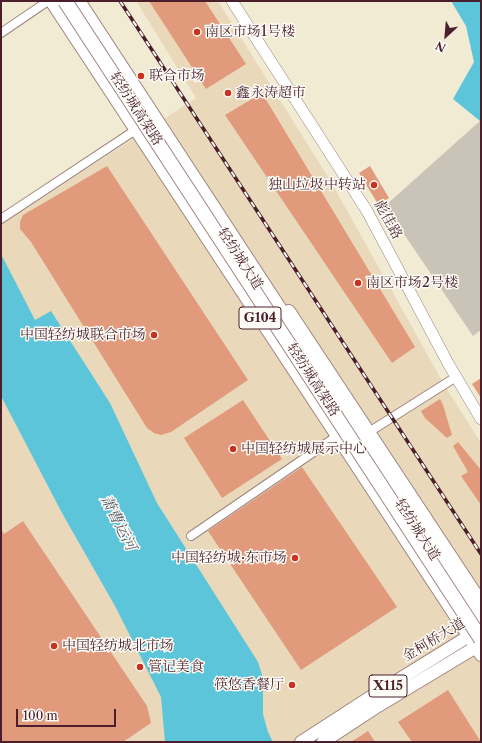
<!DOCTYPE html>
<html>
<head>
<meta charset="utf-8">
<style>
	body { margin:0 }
	#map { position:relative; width:482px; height:743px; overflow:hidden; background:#f2ebd4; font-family:"Libre Caslon Text",serif }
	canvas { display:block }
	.frame { position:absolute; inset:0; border:2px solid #4a1f2b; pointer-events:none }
	.north { position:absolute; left:426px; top:16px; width:40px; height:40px; -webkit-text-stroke:3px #fdfcf7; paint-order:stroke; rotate:206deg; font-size:11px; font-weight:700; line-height:16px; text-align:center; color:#4a1f2b }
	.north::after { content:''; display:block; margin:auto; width:14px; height:18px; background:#4a1f2b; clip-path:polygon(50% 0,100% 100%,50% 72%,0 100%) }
	.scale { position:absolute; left:16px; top:709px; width:100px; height:18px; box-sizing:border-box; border:2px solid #4a1f2b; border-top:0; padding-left:5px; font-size:12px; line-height:14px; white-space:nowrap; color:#4a1f2b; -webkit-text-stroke:3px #fdfcf7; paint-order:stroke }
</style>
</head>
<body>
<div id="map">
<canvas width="482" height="743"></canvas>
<div class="frame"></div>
<div class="north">N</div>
<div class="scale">100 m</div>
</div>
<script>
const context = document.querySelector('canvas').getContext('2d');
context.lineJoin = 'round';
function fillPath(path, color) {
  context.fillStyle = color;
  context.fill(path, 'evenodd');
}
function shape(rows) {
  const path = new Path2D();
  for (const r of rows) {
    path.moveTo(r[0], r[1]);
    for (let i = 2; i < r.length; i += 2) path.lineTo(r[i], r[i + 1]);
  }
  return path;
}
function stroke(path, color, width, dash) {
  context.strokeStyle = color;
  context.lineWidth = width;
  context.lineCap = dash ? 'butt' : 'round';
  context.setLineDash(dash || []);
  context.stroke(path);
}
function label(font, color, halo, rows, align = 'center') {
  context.font = font + ' "Libre Caslon Text","Noto Serif SC",serif';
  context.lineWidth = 3;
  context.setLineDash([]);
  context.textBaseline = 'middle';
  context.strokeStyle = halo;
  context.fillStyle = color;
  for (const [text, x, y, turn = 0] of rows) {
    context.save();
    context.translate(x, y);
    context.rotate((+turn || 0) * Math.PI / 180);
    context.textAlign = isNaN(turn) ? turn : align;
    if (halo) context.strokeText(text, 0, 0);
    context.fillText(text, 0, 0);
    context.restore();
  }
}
const built = shape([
	[136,1,218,1,330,180,445,386,481,443,481,742,1,742,1,225,196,98]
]);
const industrial = shape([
	[481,120,481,330,473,336,385,206]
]);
const water = shape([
	[451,1,481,1,480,121,453,99,474,62,466,26],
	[1,254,35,320,51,311,110,403,157,503,258,662,263,678,263,714,268,732,273,742,165,742,161,697,115,606,62,513,1,396]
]);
const building = shape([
	[149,1,205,1,246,64,206,89],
	[262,93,415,347,392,363,225,115],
	[107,166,248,380,171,432,161,435,154,433,147,428,31,242,20,229,20,222,23,215],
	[370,166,389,198,378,204,359,173],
	[481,378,481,398,472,384],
	[440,399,443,405,452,435,447,438,425,418,421,411],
	[243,400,282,459,222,498,184,438],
	[458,442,481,470,481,505,461,476,468,472,453,446],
	[302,467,397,607,301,670,208,531],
	[23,521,147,706,151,723,123,742,1,742,1,529,4,534],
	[448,690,481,742,412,742,398,722],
	[368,731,375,742,351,742]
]);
const street = shape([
	[1,33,48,1],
	[1,219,137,129],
	[369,432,456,377],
	[191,536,337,436]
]);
const secondary = shape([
	[232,1,367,211,449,365,481,419]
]);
const primary = shape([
	[51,1,481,655],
	[289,311,481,602],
	[301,742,372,696,474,633],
	[323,742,378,706,481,644]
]);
const highway = shape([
	[78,1,481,617]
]);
const rail = shape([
	[120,1,481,554]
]);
const highwayBridge = shape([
	[65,1,481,639]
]);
const markers = [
	[197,32,4,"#c8321e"],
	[141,76,4,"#c8321e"],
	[228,93,4,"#c8321e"],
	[374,185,4,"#c8321e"],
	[358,283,4,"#c8321e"],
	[154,335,4,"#c8321e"],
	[233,449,4,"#c8321e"],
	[295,558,4,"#c8321e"],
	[54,646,4,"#c8321e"],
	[140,667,4,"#c8321e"],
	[292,685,4,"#c8321e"]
];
const shields = [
	[260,318,42],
	[388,686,38]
];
const shieldNames = [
	["G104",260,318],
	["X115",388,686]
];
const poiNames = [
	["南区市场1号楼",205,32],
	["联合市场",149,76],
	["鑫永涛超市",236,93],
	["独山垃圾中转站",366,185,"right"],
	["南区市场2号楼",366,283],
	["中国轻纺城联合市场",146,335,"right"],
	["中国轻纺城展示中心",241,449],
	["中国轻纺城·东市场",287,558,"right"],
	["中国轻纺城北市场",62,646],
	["管记美食",148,667],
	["筷悠香餐厅",284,685,"right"]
];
const streetNames = [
	["轻纺城高架路",136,109,57],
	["彪佳路",388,220,61],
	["轻纺城大道",240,259,57],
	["轻纺城高架路",313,380,57],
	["轻纺城大道",417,530,57],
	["金柯桥大道",434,640,-31]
];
const waterNames = [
	["萧曹运河",118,523,63]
];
fillPath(built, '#e9d9ba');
fillPath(industrial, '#c9c3b8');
fillPath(water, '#5dc5da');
fillPath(building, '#e19b7c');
stroke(street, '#9e8580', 10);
stroke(secondary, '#9e8580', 12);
stroke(primary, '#9e8580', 14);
stroke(highway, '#9e8580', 16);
stroke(street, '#fff', 8);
stroke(secondary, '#fff', 11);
stroke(primary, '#fff', 12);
stroke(highway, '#fff', 14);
stroke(rail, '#4a1f2b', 3.5);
stroke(rail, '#fdfcf7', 2, [6]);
stroke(highwayBridge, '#9e8580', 16, []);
stroke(highwayBridge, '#fff', 14);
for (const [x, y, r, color] of markers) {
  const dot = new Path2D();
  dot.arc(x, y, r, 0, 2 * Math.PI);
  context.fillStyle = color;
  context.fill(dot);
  stroke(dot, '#fdfcf7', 1.5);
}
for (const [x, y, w] of shields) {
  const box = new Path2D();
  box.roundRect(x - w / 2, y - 11, w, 22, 3);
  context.fillStyle = '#fdfcf7';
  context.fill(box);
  stroke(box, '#4a1f2b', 1);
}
label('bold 13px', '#4a1f2b', null, shieldNames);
label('14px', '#4a1f2b', '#fdfcf7', poiNames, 'left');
label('14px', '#4a1f2b', '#fdfcf7', streetNames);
label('italic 15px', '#515968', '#fdfcf7', waterNames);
</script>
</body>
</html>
